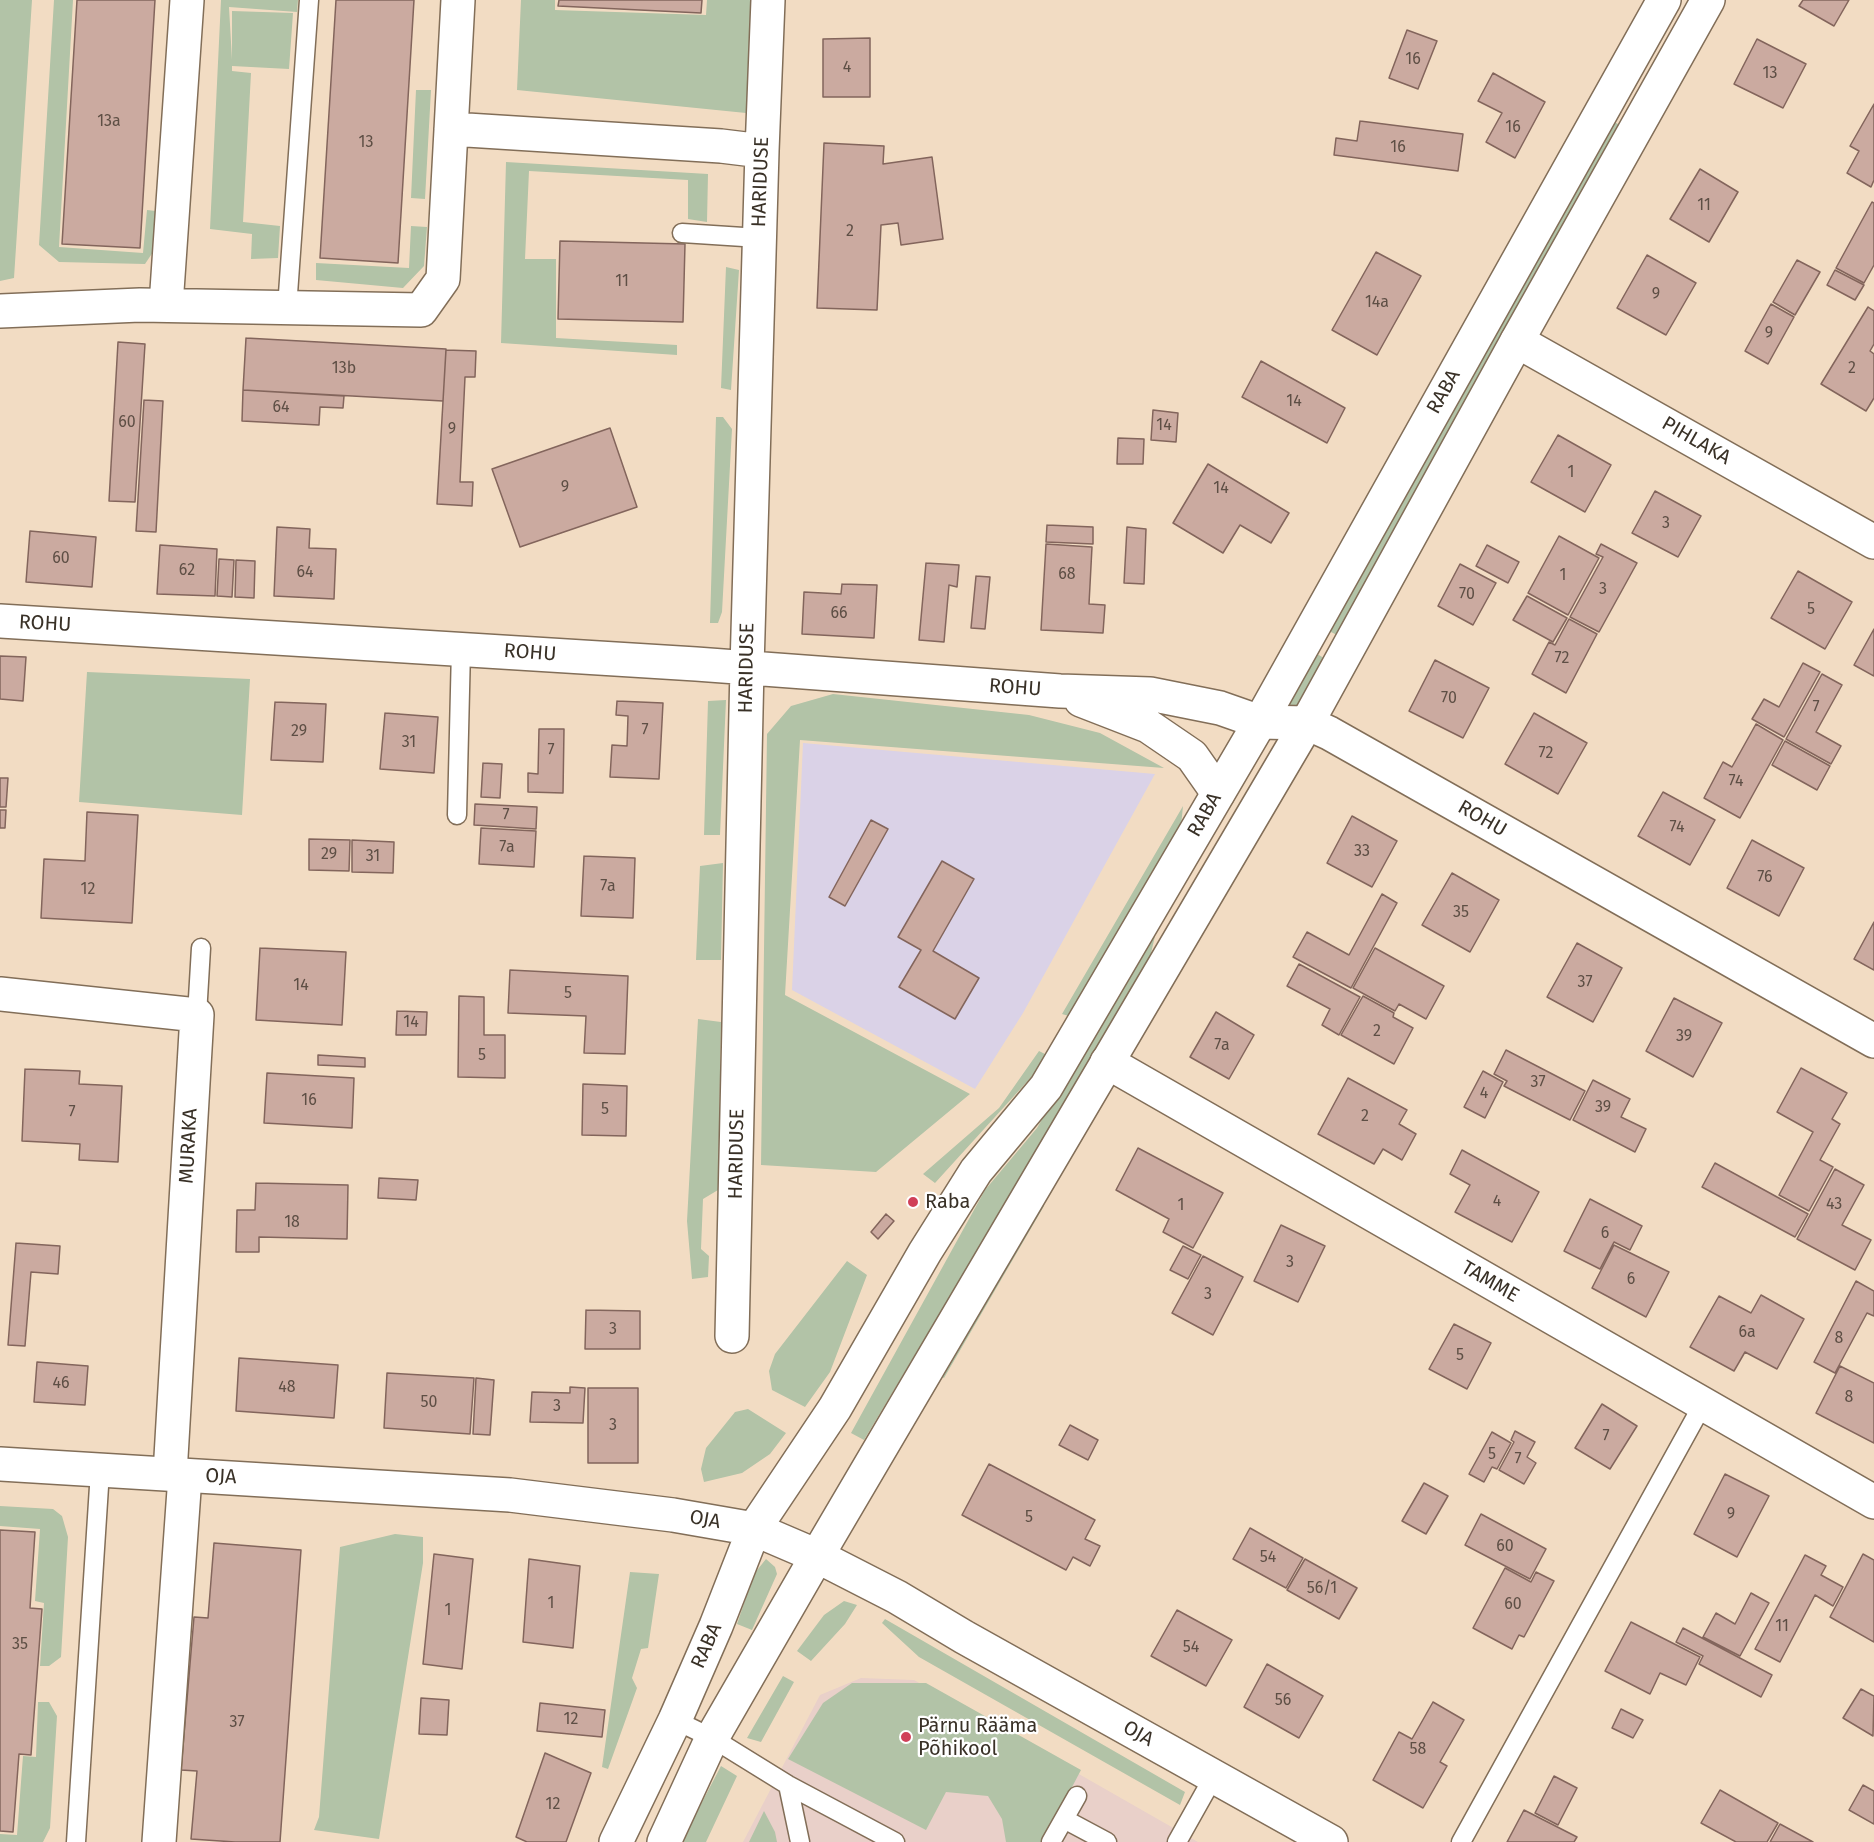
<!DOCTYPE html>
<html>
<head>
<meta charset="utf-8">
<style>
	body { margin:0 }
	canvas { display:block; background:#f2dcc3 }
</style>
</head>
<body>
<canvas width="1874" height="1842"></canvas>
<script>
const context = document.querySelector('canvas').getContext('2d');
context.lineJoin = 'round';
function fillPath(path, color) {
  context.fillStyle = color;
  context.fill(path, 'evenodd');
}
function shape(rows) {
  const path = new Path2D();
  for (const r of rows) {
    path.moveTo(r[0], r[1]);
    for (let i = 2; i < r.length; i += 2) path.lineTo(r[i], r[i + 1]);
  }
  return path;
}
function stroke(path, color, width, dash) {
  context.strokeStyle = color;
  context.lineWidth = width;
  context.lineCap = dash ? 'butt' : 'round';
  context.setLineDash(dash || []);
  context.stroke(path);
}
function label(font, color, halo, rows, align = 'center') {
  context.font = font + ' "Fira Sans",sans-serif';
  context.lineWidth = 4.5;
  context.setLineDash([]);
  context.textBaseline = 'middle';
  context.strokeStyle = halo;
  context.fillStyle = color;
  for (const [text, x, y, turn = 0] of rows) {
    context.save();
    context.translate(x, y);
    context.rotate((+turn || 0) * Math.PI / 180);
    context.textAlign = isNaN(turn) ? turn : align;
    if (halo) context.strokeText(text, 0, 0);
    context.fillText(text, 0, 0);
    context.restore();
  }
}
const commercial = shape([
	[803,743,1155,774,1023,1013,975,1089,792,990]
]);
const education = shape([
	[861,1678,914,1680,1198,1842,743,1842,820,1695]
]);
const green = shape([
	[0,0,32,0,14,278,0,281],
	[54,0,73,0,59,247,143,253,147,210,156,211,153,252,145,264,59,262,39,245],
	[221,0,298,0,297,12,229,7,232,60,232,11,293,13,289,69,232,66,232,71,251,73,243,222,280,226,278,258,251,259,252,234,210,229],
	[521,0,555,0,555,10,706,15,707,0,752,0,746,113,517,90],
	[416,90,431,90,425,199,411,198],
	[1610,120,1624,127,1341,637,1327,630],
	[506,162,708,174,707,222,688,219,688,180,529,171,525,259,556,259,556,338,677,345,677,355,501,343],
	[411,226,427,227,424,266,403,288,316,280,316,263,409,268],
	[726,267,739,270,731,390,721,388],
	[716,417,723,417,732,429,722,612,718,623,710,623],
	[1314,652,1327,660,1296,711,1289,709,1288,697],
	[87,672,250,679,242,815,79,802],
	[833,694,1029,715,1100,733,1164,768,800,740,785,995,970,1094,876,1172,761,1165,767,734,791,706],
	[726,700,720,835,704,835,708,701],
	[1183,806,1181,826,1072,1017,1062,1014],
	[723,863,721,960,696,960,700,866],
	[1159,919,1148,966,864,1440,851,1433,985,1190,1037,1128],
	[698,1019,721,1022,718,1190,703,1199,701,1249,709,1256,708,1277,692,1279,687,1221],
	[1039,1051,1045,1054,1044,1063,935,1183,923,1174,999,1108],
	[1040,1201,1044,1206,944,1378,936,1375],
	[847,1261,867,1275,830,1372,805,1407,772,1390,769,1371,775,1354],
	[748,1409,786,1433,770,1454,742,1473,704,1482,701,1469,706,1448,735,1412],
	[0,1506,53,1509,62,1516,68,1537,61,1657,49,1666,40,1666,44,1603,35,1601,40,1529,0,1526],
	[395,1534,423,1537,423,1563,379,1839,314,1830,319,1817,340,1547],
	[766,1559,775,1567,777,1574,752,1630,737,1624,754,1574],
	[630,1572,659,1574,648,1648,641,1649,632,1678,637,1688,608,1769,602,1767],
	[844,1601,857,1605,845,1624,811,1661,797,1651,824,1615],
	[885,1619,1185,1792,1180,1805,919,1657,882,1623],
	[783,1676,794,1682,761,1742,747,1738],
	[852,1683,926,1683,1081,1770,1043,1842,1006,1842,1002,1819,988,1796,946,1792,926,1830,788,1759,823,1703],
	[38,1702,49,1702,57,1716,50,1828,43,1842,0,1842,0,1834,17,1835,23,1756,36,1757],
	[721,1766,737,1776,706,1842,681,1842],
	[764,1811,775,1832,777,1842,749,1842]
]);
const building = shape([
	[77,0,155,0,140,248,62,244,77,0],
	[336,0,414,0,398,263,320,258,336,0],
	[559,0,702,0,701,13,558,6,559,0],
	[1803,0,1849,0,1834,26,1799,6,1803,0],
	[1407,30,1437,41,1418,89,1389,78,1407,30],
	[870,38,870,97,823,97,823,39,870,38],
	[1757,39,1806,64,1783,108,1734,84,1757,39],
	[1493,73,1545,102,1515,158,1486,142,1502,113,1478,101,1493,73],
	[1874,104,1874,180,1871,187,1847,173,1859,151,1850,146,1874,104],
	[1360,121,1463,134,1458,171,1334,155,1336,138,1357,141,1360,121],
	[824,143,884,146,883,164,932,157,943,239,901,245,898,223,881,225,877,310,817,308,824,143],
	[1700,169,1738,192,1709,242,1670,219,1700,169],
	[1872,202,1874,203,1874,265,1864,283,1836,268,1872,202],
	[560,241,685,244,683,322,558,319,560,241],
	[1376,252,1421,276,1377,355,1332,330,1376,252],
	[1647,255,1696,283,1666,335,1617,308,1647,255],
	[1797,260,1820,272,1795,315,1773,302,1797,260],
	[1835,270,1864,285,1855,300,1827,285,1835,270],
	[1771,304,1794,317,1768,364,1745,351,1771,304],
	[1868,307,1874,311,1874,344,1870,351,1874,354,1874,398,1866,411,1821,384,1868,307],
	[246,338,446,349,443,401,243,390,246,338],
	[118,342,145,344,135,502,109,501,118,342],
	[446,350,476,351,475,377,465,377,460,482,473,482,472,506,437,504,446,350],
	[1261,361,1345,408,1327,443,1242,397,1261,361],
	[243,390,344,396,343,408,320,407,319,425,242,421,243,390],
	[144,400,163,401,156,532,136,531,144,400],
	[1153,410,1178,413,1176,442,1151,440,1153,410],
	[610,428,637,507,520,547,492,469,610,428],
	[1558,435,1611,465,1585,512,1531,482,1558,435],
	[1118,438,1144,439,1143,464,1117,464,1118,438],
	[1208,464,1289,513,1271,543,1240,525,1223,553,1173,523,1208,464],
	[1655,491,1701,516,1678,557,1632,533,1655,491],
	[1047,525,1093,527,1093,544,1046,542,1047,525],
	[277,527,310,529,309,548,336,549,334,599,274,596,277,527],
	[1127,527,1146,529,1144,584,1124,583,1127,527],
	[30,531,96,537,92,587,26,582,30,531],
	[1559,536,1599,558,1568,615,1528,593,1559,536],
	[1046,544,1092,547,1089,604,1105,605,1103,633,1041,630,1046,544],
	[1601,544,1637,563,1599,632,1570,617,1603,557,1596,554,1601,544],
	[160,545,217,549,215,596,157,594,160,545],
	[1487,545,1519,562,1508,583,1476,566,1487,545],
	[219,559,234,560,232,597,217,596,219,559],
	[236,560,255,561,254,598,235,597,236,560],
	[926,563,959,565,957,587,949,585,944,642,919,640,926,563],
	[1460,564,1496,583,1473,625,1438,606,1460,564],
	[1798,571,1852,602,1825,649,1771,618,1798,571],
	[976,576,990,577,985,629,971,628,976,576],
	[842,584,877,585,874,638,802,634,804,592,841,594,842,584],
	[1527,596,1567,618,1553,642,1513,620,1527,596],
	[1569,619,1597,634,1566,693,1532,674,1549,642,1555,645,1569,619],
	[1874,629,1874,676,1854,665,1874,629],
	[0,656,26,657,23,701,0,699,0,656],
	[1435,660,1489,688,1463,738,1409,711,1435,660],
	[1803,663,1820,672,1784,737,1752,719,1764,699,1779,707,1803,663],
	[1822,674,1842,685,1816,732,1841,746,1831,764,1786,739,1822,674],
	[617,701,663,703,659,779,610,777,612,745,627,746,628,716,616,715,617,701],
	[275,702,326,704,323,762,271,760,275,702],
	[385,713,438,717,434,773,380,769,385,713],
	[1534,713,1587,743,1558,794,1505,764,1534,713],
	[1756,724,1783,740,1740,818,1704,798,1723,762,1732,767,1756,724],
	[539,729,564,729,563,793,528,792,528,773,538,774,539,729],
	[1785,741,1830,766,1817,790,1772,765,1785,741],
	[483,763,502,764,500,798,481,797,483,763],
	[0,778,8,778,6,807,0,807,0,778],
	[1663,792,1715,820,1690,865,1638,836,1663,792],
	[475,804,537,807,536,829,474,825,475,804],
	[0,810,6,810,5,828,0,828,0,810],
	[87,812,138,815,132,923,41,918,44,859,85,861,87,812],
	[1352,816,1397,841,1372,887,1327,863,1352,816],
	[871,820,888,829,845,906,829,897,871,820],
	[481,828,536,831,534,867,479,864,481,828],
	[309,839,350,840,349,871,309,870,309,839],
	[352,840,394,842,393,873,352,872,352,840],
	[1752,840,1804,868,1779,916,1727,888,1752,840],
	[584,856,635,858,633,918,581,916,584,856],
	[942,861,974,879,933,951,979,978,955,1019,899,987,921,950,898,937,942,861],
	[1452,873,1499,900,1470,952,1422,925,1452,873],
	[1382,894,1397,903,1351,988,1293,957,1307,932,1349,955,1382,894],
	[1874,922,1874,970,1854,959,1874,922],
	[1577,943,1622,968,1593,1022,1547,997,1577,943],
	[260,948,346,952,342,1025,256,1020,260,948],
	[1375,948,1444,986,1426,1019,1399,1004,1395,1011,1353,988,1375,948],
	[1299,964,1360,997,1339,1035,1322,1025,1330,1009,1287,986,1299,964],
	[510,970,628,976,625,1054,584,1053,586,1016,508,1013,510,970],
	[459,996,484,997,484,1035,505,1035,505,1078,458,1077,459,996],
	[1363,996,1394,1013,1393,1017,1413,1028,1394,1064,1341,1035,1363,996],
	[1674,998,1722,1023,1693,1077,1646,1051,1674,998],
	[397,1011,427,1012,426,1035,396,1035,397,1011],
	[1216,1012,1254,1035,1229,1079,1190,1057,1216,1012],
	[1506,1050,1585,1091,1570,1120,1504,1086,1507,1081,1494,1074,1506,1050],
	[318,1055,365,1058,365,1067,318,1065,318,1055],
	[1801,1068,1847,1093,1832,1119,1840,1124,1820,1160,1833,1167,1809,1211,1779,1195,1813,1132,1777,1112,1801,1068],
	[25,1069,80,1071,79,1084,122,1086,118,1162,79,1160,80,1144,22,1141,25,1069],
	[1483,1071,1503,1082,1485,1118,1464,1107,1483,1071],
	[267,1073,354,1078,352,1128,264,1123,267,1073],
	[1348,1078,1407,1110,1399,1124,1416,1134,1402,1160,1383,1149,1374,1164,1318,1134,1348,1078],
	[1593,1080,1630,1099,1621,1117,1646,1129,1635,1152,1573,1120,1593,1080],
	[583,1084,627,1086,626,1136,582,1135,583,1084],
	[1138,1148,1223,1193,1193,1248,1163,1232,1169,1219,1116,1190,1138,1148],
	[1462,1150,1539,1192,1512,1242,1455,1212,1470,1185,1450,1174,1462,1150],
	[1715,1163,1808,1214,1795,1237,1702,1187,1715,1163],
	[1835,1169,1864,1185,1842,1225,1871,1240,1855,1270,1797,1239,1835,1169],
	[379,1178,418,1180,416,1200,378,1198,379,1178],
	[256,1183,348,1185,347,1239,259,1237,259,1252,236,1252,237,1210,255,1210,256,1183],
	[1590,1199,1642,1226,1630,1250,1614,1242,1600,1269,1564,1251,1590,1199],
	[886,1214,894,1221,878,1239,871,1232,886,1214],
	[1281,1225,1325,1246,1298,1302,1254,1281,1281,1225],
	[16,1243,60,1246,58,1274,31,1272,25,1346,8,1345,16,1243],
	[1614,1245,1669,1272,1646,1317,1592,1288,1614,1245],
	[1183,1246,1201,1255,1188,1279,1170,1270,1183,1246],
	[1203,1256,1243,1277,1213,1335,1172,1313,1203,1256],
	[1856,1281,1874,1291,1874,1316,1867,1313,1835,1373,1814,1362,1856,1281],
	[1761,1295,1804,1319,1777,1369,1745,1352,1734,1371,1690,1347,1719,1296,1751,1313,1761,1295],
	[586,1310,640,1311,640,1349,585,1349,586,1310],
	[1454,1324,1491,1343,1467,1389,1429,1369,1454,1324],
	[239,1358,338,1365,334,1418,236,1411,239,1358],
	[37,1362,88,1366,85,1405,34,1402,37,1362],
	[1840,1366,1874,1383,1874,1443,1816,1413,1840,1366],
	[387,1373,474,1378,470,1434,384,1428,387,1373],
	[476,1378,494,1380,490,1435,473,1434,476,1378],
	[570,1387,585,1388,583,1423,530,1422,532,1392,570,1393,570,1387],
	[588,1388,638,1388,638,1463,588,1463,588,1388],
	[1602,1404,1637,1426,1610,1469,1575,1448,1602,1404],
	[1070,1425,1098,1440,1088,1460,1059,1445,1070,1425],
	[1515,1431,1535,1442,1527,1457,1536,1463,1524,1484,1499,1470,1514,1442,1511,1440,1515,1431],
	[1492,1432,1511,1443,1497,1469,1492,1467,1484,1482,1469,1474,1492,1432],
	[989,1464,1095,1520,1085,1539,1100,1546,1090,1566,1073,1557,1066,1570,962,1515,989,1464],
	[1725,1474,1769,1496,1737,1557,1694,1534,1725,1474],
	[1424,1483,1448,1496,1426,1534,1402,1521,1424,1483],
	[1481,1514,1546,1549,1530,1579,1465,1545,1481,1514],
	[1250,1528,1303,1558,1286,1588,1233,1559,1250,1528],
	[0,1530,35,1532,30,1608,42,1609,31,1755,19,1754,13,1832,0,1831,0,1530],
	[214,1543,301,1550,280,1842,235,1842,191,1839,197,1771,181,1770,194,1617,208,1618,214,1543],
	[434,1554,473,1559,462,1669,423,1664,434,1554],
	[1863,1554,1874,1560,1874,1642,1830,1617,1863,1554],
	[1805,1555,1826,1566,1821,1575,1843,1587,1833,1606,1815,1595,1780,1662,1755,1649,1805,1555],
	[529,1559,580,1566,573,1648,523,1642,529,1559],
	[1305,1559,1357,1588,1339,1619,1287,1590,1305,1559],
	[1505,1568,1531,1582,1536,1572,1554,1581,1524,1637,1519,1635,1512,1649,1473,1628,1505,1568],
	[1751,1593,1769,1603,1740,1656,1703,1637,1716,1613,1735,1624,1751,1593],
	[1177,1610,1232,1640,1206,1686,1151,1656,1177,1610],
	[1631,1622,1700,1657,1686,1685,1660,1673,1650,1694,1605,1671,1631,1622],
	[1683,1628,1772,1675,1761,1697,1699,1664,1703,1656,1676,1642,1683,1628],
	[1267,1664,1323,1696,1299,1738,1244,1707,1267,1664],
	[1861,1689,1874,1696,1873,1736,1843,1718,1861,1689],
	[421,1698,449,1700,447,1735,419,1734,421,1698],
	[1433,1702,1464,1720,1440,1762,1447,1766,1423,1808,1373,1780,1399,1732,1412,1739,1433,1702],
	[540,1703,605,1710,602,1737,537,1731,540,1703],
	[1621,1709,1643,1720,1633,1738,1612,1728,1621,1709],
	[545,1753,591,1773,566,1842,527,1842,516,1837,545,1753],
	[1554,1776,1577,1788,1558,1825,1535,1813,1554,1776],
	[1863,1785,1874,1791,1874,1824,1849,1810,1863,1785],
	[1720,1790,1778,1823,1767,1842,1736,1842,1701,1823,1720,1790],
	[1524,1810,1577,1837,1574,1842,1507,1842,1524,1810],
	[1780,1824,1813,1842,1770,1842,1780,1824]
]);
const lane = shape([
	[682,233,759,238],
	[287,308,309,0],
	[457,815,461,649],
	[197,1015,201,948],
	[675,1720,712,1738,788,1785,895,1842],
	[788,1785,800,1842],
	[1064,1819,1107,1842],
	[76,1842,100,1471],
	[1051,1842,1077,1796],
	[1177,1842,1214,1776],
	[1461,1842,1703,1404]
]);
const street = shape([
	[451,129,721,146,762,151],
	[166,305,187,0],
	[0,311,140,305,421,310,443,279,458,0],
	[1517,341,1874,542],
	[0,621,696,664,1060,691,1150,694,1220,708,1260,722,1307,723,1329,733,1874,1041],
	[1081,700,1148,726,1192,756,1218,793],
	[0,994,197,1015,170,1474],
	[1107,1062,1874,1502],
	[732,1336,747,667,762,151,768,0],
	[159,1842,185,1476]
]);
const secondary = shape([
	[0,1464,510,1495,673,1515,754,1529,817,1556,897,1597,964,1637,1331,1842],
	[616,1842,675,1720,716,1626,754,1529,835,1408,925,1252,976,1171,1046,1087,1260,722,1664,0],
	[664,1842,712,1738,817,1556,1307,723,1517,341,1708,0]
]);
const markers = [
	[913,1202,6,"#d04059"],
	[906,1737,6,"#d04059"]
];
const numberNames = [
	["16",1413,60],
	["4",847,68],
	["13",1770,74],
	["13a",109,122],
	["16",1513,128],
	["13",366,143],
	["16",1398,148],
	["11",1704,206],
	["2",850,232],
	["11",622,282],
	["9",1656,295],
	["14a",1377,303],
	["9",1769,334],
	["13b",344,369],
	["2",1852,369],
	["14",1294,402],
	["64",281,408],
	["60",127,423],
	["14",1164,426],
	["9",452,430],
	["1",1571,473],
	["9",565,488],
	["14",1221,489],
	["3",1666,524],
	["60",61,559],
	["62",187,571],
	["64",305,573],
	["68",1067,575],
	["1",1563,576],
	["3",1603,590],
	["70",1467,595],
	["5",1811,610],
	["66",839,614],
	["72",1562,659],
	["70",1449,699],
	["7",1816,708],
	["7",645,731],
	["29",299,732],
	["31",409,743],
	["7",551,751],
	["72",1546,754],
	["74",1736,782],
	["7",506,816],
	["74",1677,828],
	["7a",507,848],
	["33",1362,852],
	["29",329,855],
	["31",373,857],
	["76",1765,878],
	["7a",608,887],
	["12",88,890],
	["35",1461,913],
	["37",1585,983],
	["14",301,986],
	["5",568,994],
	["14",411,1023],
	["2",1377,1032],
	["39",1684,1037],
	["7a",1222,1046],
	["5",482,1056],
	["37",1538,1083],
	["4",1484,1094],
	["16",309,1101],
	["39",1603,1108],
	["5",605,1110],
	["7",72,1113],
	["2",1365,1117],
	["4",1497,1202],
	["43",1834,1205],
	["1",1181,1206],
	["18",292,1223],
	["6",1605,1234],
	["3",1290,1263],
	["6",1631,1280],
	["3",1208,1295],
	["3",613,1330],
	["6a",1747,1333],
	["8",1839,1339],
	["5",1460,1356],
	["46",61,1384],
	["48",287,1388],
	["8",1849,1398],
	["50",429,1403],
	["3",557,1407],
	["3",613,1426],
	["7",1606,1437],
	["5",1492,1455],
	["7",1518,1460],
	["9",1731,1515],
	["5",1029,1518],
	["60",1505,1547],
	["54",1268,1558],
	["56/1",1322,1589],
	["1",551,1604],
	["60",1513,1605],
	["1",448,1611],
	["11",1782,1627],
	["35",20,1645],
	["54",1191,1648],
	["56",1283,1701],
	["12",571,1720],
	["37",237,1723],
	["58",1418,1750],
	["12",553,1805]
];
const streetNames = [
	["HARIDUSE",761,182,-88],
	["RABA",1444,392,-61],
	["PIHLAKA",1696,441,30],
	["ROHU",45,624,3],
	["ROHU",530,653,4],
	["HARIDUSE",747,668,-89],
	["ROHU",1015,688,4],
	["RABA",1205,815,-60],
	["ROHU",1482,819,30],
	["MURAKA",189,1146,-87],
	["HARIDUSE",737,1154,-89],
	["TAMME",1490,1282,30],
	["OJA",221,1477,3],
	["OJA",705,1520,10],
	["RABA",707,1646,-66],
	["OJA",1138,1734,29]
];
const poiNames = [
	["Raba",925,1202],
	["Pärnu Rääma",918,1726],
	["Põhikool",918,1749]
];
fillPath(commercial, '#dad2e7');
fillPath(education, '#e9d0c9');
fillPath(green, '#b2c3a7');
fillPath(building, '#cbaaa0');
stroke(building, '#83655c', 1.5);
stroke(lane, '#826e58', 21);
stroke(street, '#826e58', 36);
stroke(secondary, '#826e58', 36);
stroke(lane, '#fff', 18);
stroke(street, '#fff', 33);
stroke(secondary, '#fff', 33);
for (const [x, y, r, color] of markers) {
  const dot = new Path2D();
  dot.arc(x, y, r, 0, 2 * Math.PI);
  context.fillStyle = color;
  context.fill(dot);
  stroke(dot, '#fff', 2);
}
label('16px', '#5e4f45', null, numberNames);
label('20px', '#393127', '#fff', streetNames);
label('20px', '#393127', '#fff', poiNames, 'left');
</script>
</body>
</html>
